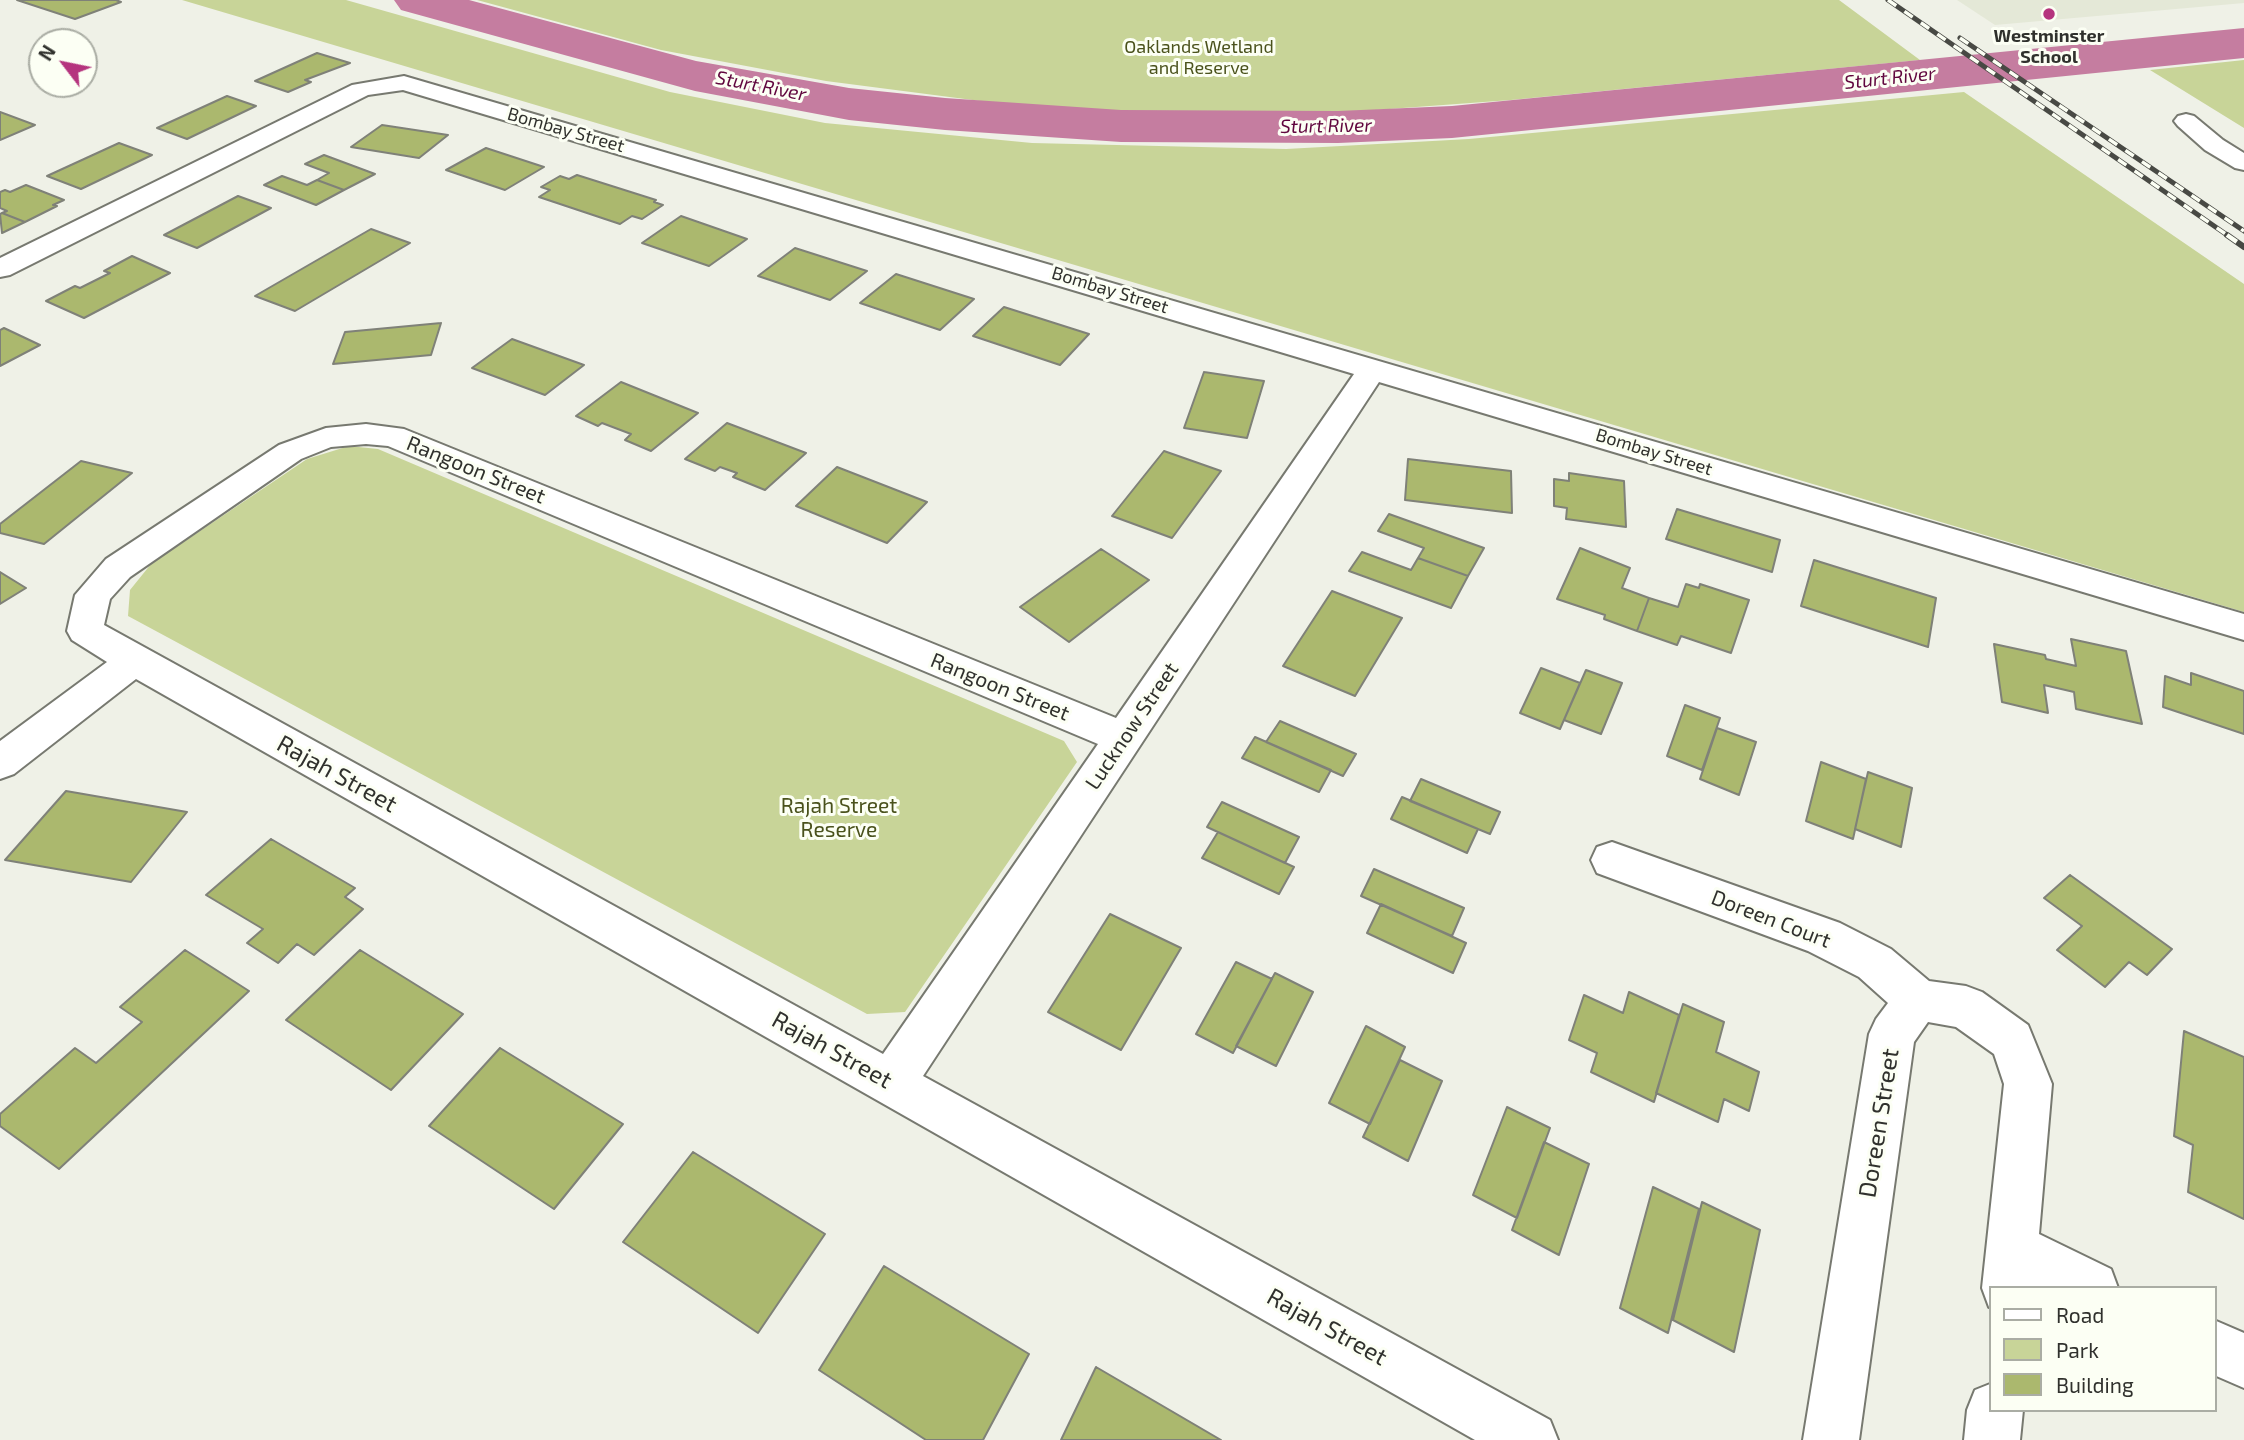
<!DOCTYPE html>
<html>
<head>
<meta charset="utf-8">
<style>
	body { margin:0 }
	#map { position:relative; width:2244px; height:1440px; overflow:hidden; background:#eff1e7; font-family:"Exo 2",sans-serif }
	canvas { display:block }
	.legend { position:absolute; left:1989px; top:1286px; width:228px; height:126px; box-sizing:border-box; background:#fcfff4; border:2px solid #aaada4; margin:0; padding:9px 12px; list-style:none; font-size:21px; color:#30312d }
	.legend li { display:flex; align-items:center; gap:14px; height:35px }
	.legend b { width:35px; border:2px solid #aaada4 }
	.north { position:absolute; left:28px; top:28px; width:70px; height:70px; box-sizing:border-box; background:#fcfff4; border:2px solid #aaada4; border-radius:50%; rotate:302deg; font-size:19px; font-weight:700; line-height:28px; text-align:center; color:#30312d }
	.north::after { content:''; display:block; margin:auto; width:24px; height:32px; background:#b5347e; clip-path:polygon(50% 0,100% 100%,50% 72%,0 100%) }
</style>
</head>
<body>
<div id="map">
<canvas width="2244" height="1440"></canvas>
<ul class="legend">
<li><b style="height:9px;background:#fff"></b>Road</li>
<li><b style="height:19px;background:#c8d498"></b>Park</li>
<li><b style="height:19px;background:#abb86e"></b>Building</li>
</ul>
<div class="north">N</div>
</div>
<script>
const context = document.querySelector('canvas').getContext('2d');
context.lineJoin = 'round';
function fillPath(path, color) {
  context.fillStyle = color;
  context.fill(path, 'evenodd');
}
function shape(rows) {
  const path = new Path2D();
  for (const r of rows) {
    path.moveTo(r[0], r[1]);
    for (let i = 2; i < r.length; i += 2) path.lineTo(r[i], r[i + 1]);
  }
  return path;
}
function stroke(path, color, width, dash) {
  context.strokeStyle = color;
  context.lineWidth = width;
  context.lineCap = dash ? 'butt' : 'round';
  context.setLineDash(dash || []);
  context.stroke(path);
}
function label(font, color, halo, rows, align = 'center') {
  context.font = font + ' "Exo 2",sans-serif';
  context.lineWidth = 6;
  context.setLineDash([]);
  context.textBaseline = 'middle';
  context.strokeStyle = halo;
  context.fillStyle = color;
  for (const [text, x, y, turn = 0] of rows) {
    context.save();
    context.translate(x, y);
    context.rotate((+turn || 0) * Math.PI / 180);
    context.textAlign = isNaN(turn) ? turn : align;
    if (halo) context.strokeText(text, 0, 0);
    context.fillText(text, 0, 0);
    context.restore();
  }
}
const built = shape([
	[1957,0,2244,0,2244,3,1995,25]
]);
const green = shape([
	[182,0,346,0,670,92,825,123,1032,143,1286,149,1469,139,1964,92,2244,284,2244,612],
	[477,0,1839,0,1920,60,1511,100,1362,111,1237,114,1136,112,1019,106,826,81,661,50],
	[2244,60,2244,128,2150,70],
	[349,446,378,449,1064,741,1077,762,905,1012,867,1014,128,616,130,590,151,564,307,459]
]);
const river = shape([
	[394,0,469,0,696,61,849,88,945,98,1121,110,1338,111,1452,106,2244,28,2244,58,1452,138,1338,143,1121,142,945,130,849,120,695,91,401,10,394,0]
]);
const building = shape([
	[17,0,116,0,121,2,75,19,17,0],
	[317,53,350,63,305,80,311,82,288,92,255,81,317,53],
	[227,96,256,106,187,139,157,128,227,96],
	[0,112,35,125,0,140,0,112],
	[382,125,448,135,419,158,351,147,382,125],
	[119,143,152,155,81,189,47,176,119,143],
	[486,148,544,167,505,190,446,170,486,148],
	[324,155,375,174,344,190,317,180,329,173,305,164,324,155],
	[577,175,656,200,654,202,663,205,642,219,632,216,620,224,539,197,550,190,541,187,560,176,569,179,577,175],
	[282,176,307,185,317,180,344,190,316,205,264,185,282,176],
	[26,185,64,200,53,205,57,206,25,222,2,213,7,211,0,208,0,192,5,190,10,192,26,185],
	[238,196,271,208,197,248,164,235,238,196],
	[2,213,25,222,2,233,0,214,2,213],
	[681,216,747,239,709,266,642,243,681,216],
	[371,229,410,243,295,311,255,296,371,229],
	[795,248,867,271,830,300,758,276,795,248],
	[132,256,170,273,84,318,46,301,75,286,80,288,110,273,104,271,132,256],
	[896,274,974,299,940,330,860,303,896,274],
	[1004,307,1089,334,1060,365,973,336,1004,307],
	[441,323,431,355,333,364,345,332,441,323],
	[4,328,40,345,0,366,0,330,4,328],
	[512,339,584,365,545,395,472,368,512,339],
	[1204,372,1264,381,1247,438,1184,428,1204,372],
	[621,382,698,413,651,451,625,440,631,434,602,423,598,426,576,416,621,382],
	[727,423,806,453,765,490,733,477,737,473,720,467,715,471,685,459,727,423],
	[1164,451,1221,471,1172,538,1112,516,1164,451],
	[1408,459,1511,471,1512,513,1405,500,1408,459],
	[81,461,132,473,44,544,0,533,0,524,81,461],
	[837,467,927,502,887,543,796,506,837,467],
	[1569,473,1624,481,1626,527,1566,519,1567,508,1554,506,1554,479,1569,481,1569,473],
	[1677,509,1780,540,1772,572,1666,539,1677,509],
	[1389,514,1484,548,1468,576,1418,558,1424,548,1378,531,1389,514],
	[1580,548,1630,568,1622,588,1649,598,1637,631,1604,619,1605,615,1557,599,1580,548],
	[1101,549,1149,580,1069,642,1020,607,1101,549],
	[1362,552,1411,570,1418,558,1468,576,1451,608,1349,571,1362,552],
	[1814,560,1936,598,1928,647,1801,606,1814,560],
	[0,572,26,588,0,604,0,572],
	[1686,584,1699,588,1700,584,1749,600,1731,653,1681,636,1677,645,1637,631,1649,598,1678,607,1686,584],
	[1332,591,1402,618,1355,696,1283,666,1332,591],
	[2071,639,2126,651,2142,724,2076,709,2074,692,2044,685,2048,713,2002,702,1994,644,2045,655,2046,659,2076,666,2071,639],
	[1541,668,1580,683,1560,729,1520,713,1541,668],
	[1586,670,1622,683,1601,734,1564,720,1586,670],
	[2191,673,2244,691,2244,734,2163,707,2165,676,2191,685,2191,673],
	[1685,705,1720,718,1702,770,1667,756,1685,705],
	[1280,721,1356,754,1343,776,1266,742,1280,721],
	[1717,728,1756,742,1739,795,1700,779,1717,728],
	[1255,737,1331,770,1319,792,1242,758,1255,737],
	[1821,762,1866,779,1853,839,1806,821,1821,762],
	[1868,772,1912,788,1901,847,1855,829,1868,772],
	[1421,779,1500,812,1490,834,1410,801,1421,779],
	[66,791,187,812,131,882,5,860,66,791],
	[1402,797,1478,829,1467,853,1391,819,1402,797],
	[1222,802,1299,837,1285,863,1207,827,1222,802],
	[1218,832,1294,867,1279,894,1202,858,1218,832],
	[271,839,355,888,345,897,363,909,314,955,297,944,278,963,247,943,263,929,206,895,271,839],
	[1374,869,1464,908,1452,936,1361,896,1374,869],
	[2070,875,2172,949,2147,975,2129,962,2105,987,2057,950,2082,926,2044,898,2070,875],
	[1381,904,1466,943,1453,973,1367,933,1381,904],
	[1110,914,1181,948,1121,1050,1048,1012,1110,914],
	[185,950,249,991,59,1169,0,1126,0,1114,75,1048,96,1063,142,1022,120,1007,185,950],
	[360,950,463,1014,391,1090,286,1020,360,950],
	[1236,962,1272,979,1233,1053,1196,1034,1236,962],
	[1275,973,1313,992,1276,1066,1236,1046,1275,973],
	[1629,992,1679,1015,1654,1102,1591,1072,1597,1053,1569,1040,1584,995,1623,1013,1629,992],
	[1683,1004,1724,1022,1716,1052,1759,1072,1749,1111,1724,1099,1718,1122,1656,1093,1683,1004],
	[1366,1026,1405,1047,1370,1124,1329,1103,1366,1026],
	[2184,1031,2244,1057,2244,1219,2188,1192,2193,1145,2174,1136,2184,1031],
	[500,1048,623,1124,554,1209,429,1126,500,1048],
	[1400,1060,1442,1081,1408,1161,1363,1137,1400,1060],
	[1507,1107,1550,1128,1517,1218,1473,1195,1507,1107],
	[1544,1142,1589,1164,1559,1255,1512,1230,1544,1142],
	[693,1152,825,1234,758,1333,623,1242,693,1152],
	[1653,1187,1699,1209,1668,1333,1620,1308,1653,1187],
	[1702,1202,1760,1230,1734,1352,1673,1320,1702,1202],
	[884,1266,1029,1354,983,1440,926,1440,819,1370,884,1266],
	[1096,1367,1221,1440,1061,1440,1096,1367]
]);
const street = shape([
	[404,76,2244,614,2244,640,1379,382,923,1076,1550,1420,1558,1440,1475,1440,136,679,14,774,0,779,0,741,107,662,72,640,67,631,75,595,106,559,279,445,326,428,366,424,404,429,1116,718,1354,374,403,90,368,95,10,275,0,277,0,258,352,85,404,76],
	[366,444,388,446,1098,744,883,1054,104,625,110,599,130,577,301,459,331,447,366,444],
	[2186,114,2194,116,2223,140,2244,153,2244,170,2235,168,2205,150,2178,126,2174,121,2178,116,2186,114],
	[1612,842,1840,923,1891,949,1929,981,1966,986,1982,992,2028,1025,2052,1084,2039,1234,2111,1269,2118,1288,1990,1288,1989,1307,1982,1288,2004,1084,1994,1054,1956,1027,1928,1022,1914,1042,1859,1440,1803,1440,1869,1034,1876,1019,1888,1003,1859,977,1808,951,1597,873,1591,860,1597,847,1612,842],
	[2214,1320,2244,1333,2244,1388,2214,1375,2214,1320],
	[1990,1384,1990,1410,2023,1410,2020,1440,1964,1440,1967,1410,1975,1390,1990,1384]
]);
const railFar1 = shape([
	[1888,0,2230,237],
	[1960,38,2244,231]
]);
const rail = shape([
	[2227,235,2244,247]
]);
const markers = [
	[2049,14,7,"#b5347e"]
];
const farPoinames = [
	["Westminster",2049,36],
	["School",2049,57]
];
const farParknames = [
	["Oaklands Wetland",1199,47],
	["and Reserve",1199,68]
];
const farStreetnames = [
	["Bombay Street",566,130,16],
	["Bombay Street",1110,290,17],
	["Bombay Street",1654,452,17]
];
const farWaternames = [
	["Sturt River",1890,78,-6],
	["Sturt River",761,86,11],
	["Sturt River",1326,126,-1]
];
const streetNames = [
	["Rangoon Street",476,470,22],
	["Rangoon Street",1000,687,22],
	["Lucknow Street",1132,726,-56],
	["Doreen Court",1771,919,21]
];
const parkNames = [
	["Rajah Street",839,806],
	["Reserve",839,830]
];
const nearStreetnames = [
	["Rajah Street",337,774,29],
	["Rajah Street",832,1050,29],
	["Doreen Street",1879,1123,-81],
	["Rajah Street",1327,1327,29]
];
fillPath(built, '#e4e8d7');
fillPath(green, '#c8d498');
fillPath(river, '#c57da0');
fillPath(building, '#abb86e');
stroke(building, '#7f8178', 2);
stroke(street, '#777970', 4);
fillPath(street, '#fff');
stroke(railFar1, '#484944', 5);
stroke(rail, '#484944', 6);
stroke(railFar1, '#fcfff4', 3.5, [10]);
stroke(rail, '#fcfff4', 4.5, [12]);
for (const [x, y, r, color] of markers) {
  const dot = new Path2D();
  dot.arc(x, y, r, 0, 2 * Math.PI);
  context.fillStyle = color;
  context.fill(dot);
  stroke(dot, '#fcfff4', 2.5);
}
label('bold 18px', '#30312d', '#fcfff4', farPoinames);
label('18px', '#4a521c', '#fcfff4', farParknames);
label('18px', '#30312d', '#fcfff4', farStreetnames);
label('italic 19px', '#60063e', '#fcfff4', farWaternames);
label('21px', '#30312d', '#fcfff4', streetNames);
label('21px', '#4a521c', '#fcfff4', parkNames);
label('24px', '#30312d', '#fcfff4', nearStreetnames);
</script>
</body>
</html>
